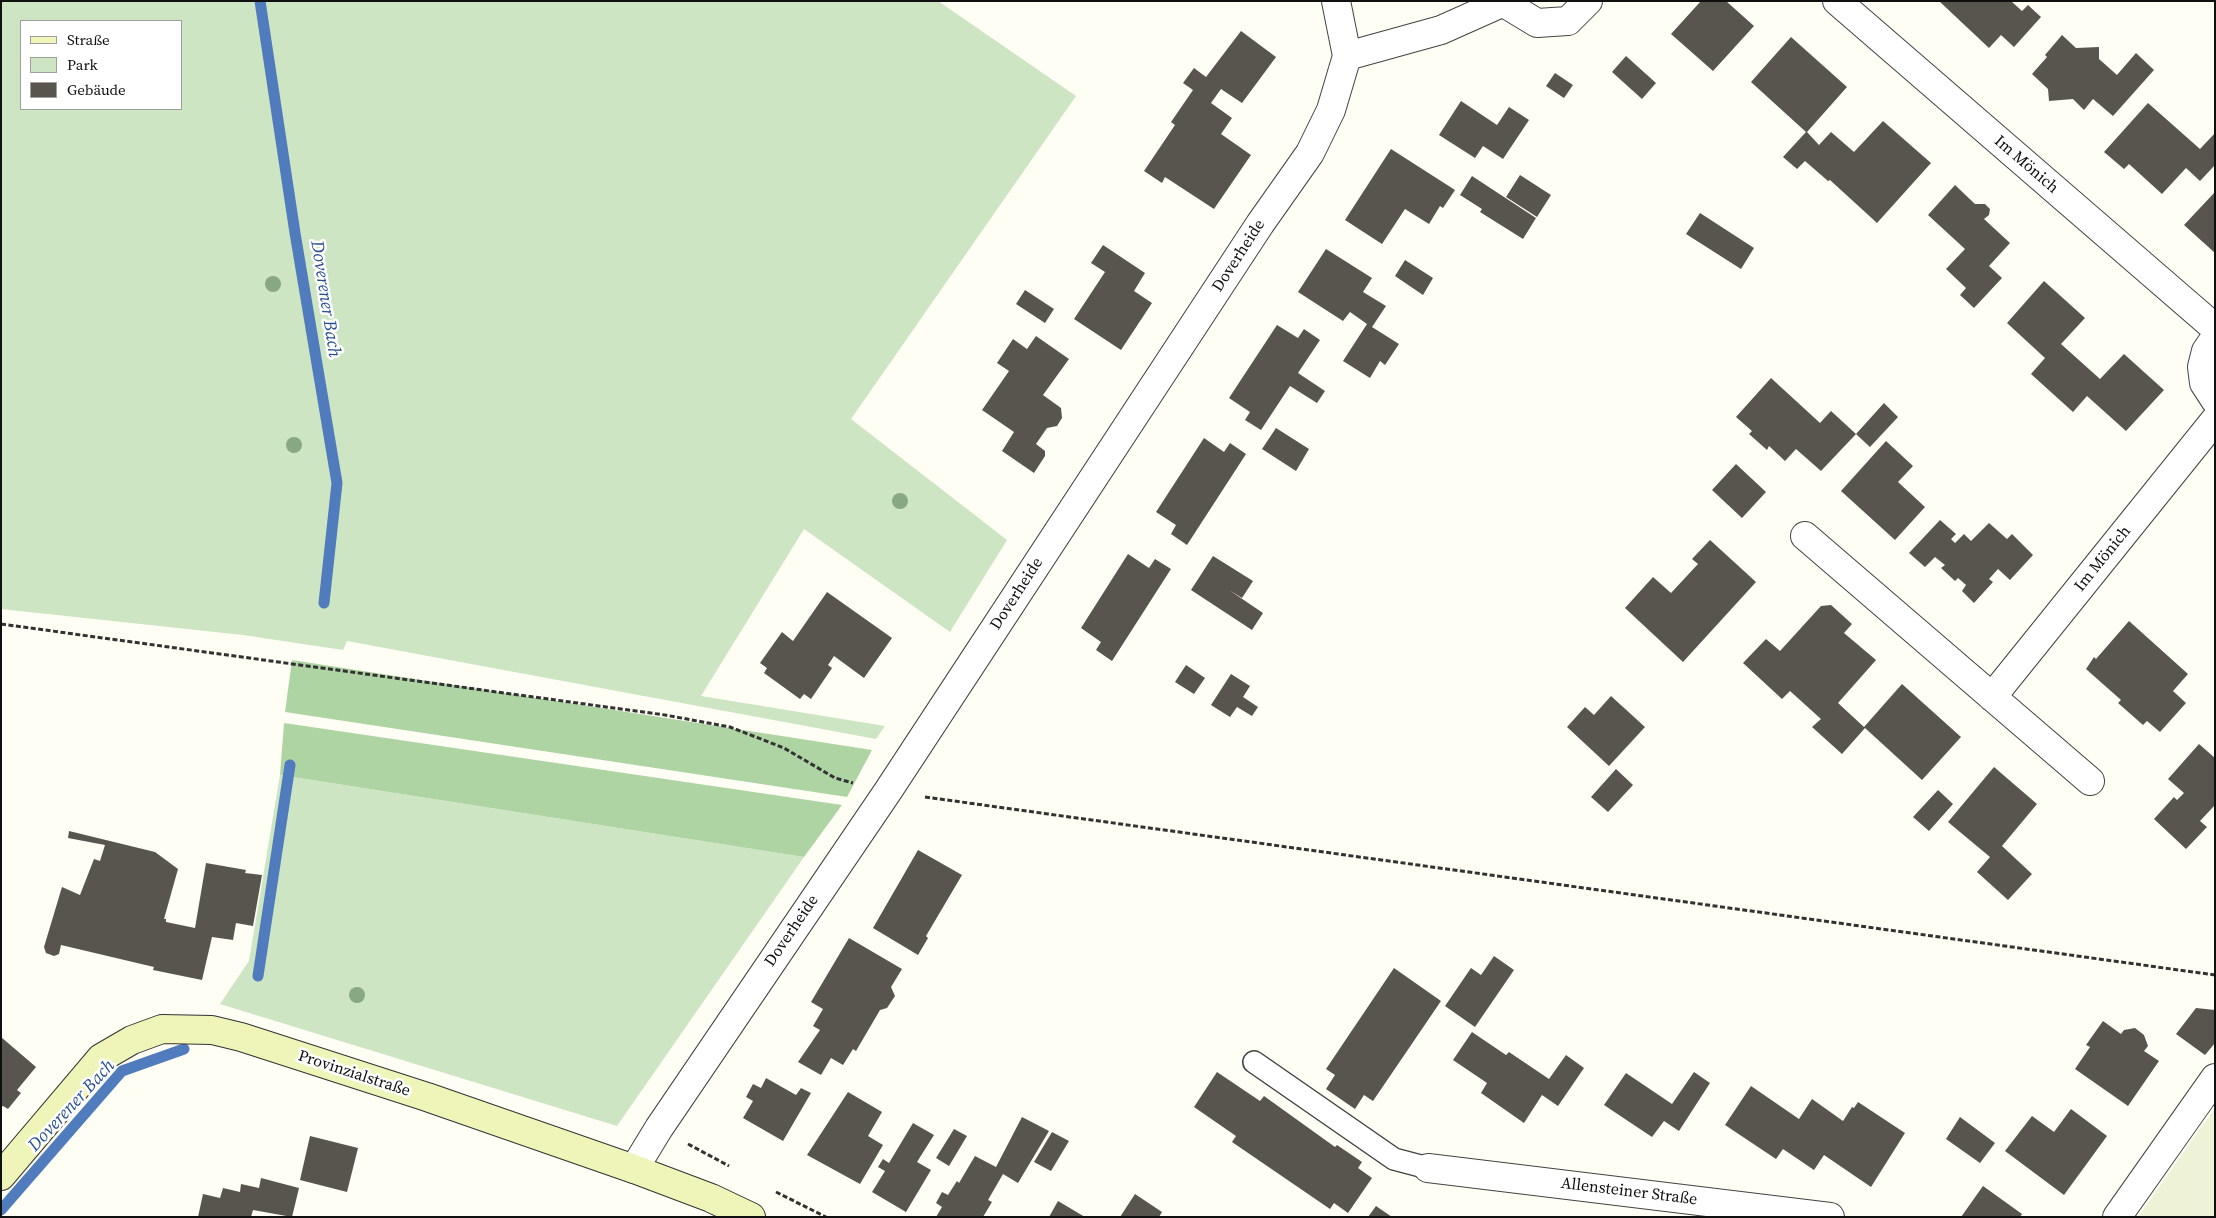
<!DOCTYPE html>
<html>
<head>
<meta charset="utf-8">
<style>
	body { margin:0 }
	#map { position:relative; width:2216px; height:1218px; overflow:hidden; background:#fefef5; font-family:"Source Serif 4",serif }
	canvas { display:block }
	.frame { position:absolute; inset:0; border:2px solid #101010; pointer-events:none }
	.legend { position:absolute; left:20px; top:20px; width:162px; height:90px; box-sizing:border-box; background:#fff; border:1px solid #9f9f9f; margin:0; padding:6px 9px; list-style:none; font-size:15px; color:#101010 }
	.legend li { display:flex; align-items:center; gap:10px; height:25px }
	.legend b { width:25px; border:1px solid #9f9f9f }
</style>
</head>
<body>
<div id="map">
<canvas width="2216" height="1218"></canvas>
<div class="frame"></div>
<ul class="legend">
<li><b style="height:6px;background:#eff5b8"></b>Straße</li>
<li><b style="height:14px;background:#cde5c2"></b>Park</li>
<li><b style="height:14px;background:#58544e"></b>Gebäude</li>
</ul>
</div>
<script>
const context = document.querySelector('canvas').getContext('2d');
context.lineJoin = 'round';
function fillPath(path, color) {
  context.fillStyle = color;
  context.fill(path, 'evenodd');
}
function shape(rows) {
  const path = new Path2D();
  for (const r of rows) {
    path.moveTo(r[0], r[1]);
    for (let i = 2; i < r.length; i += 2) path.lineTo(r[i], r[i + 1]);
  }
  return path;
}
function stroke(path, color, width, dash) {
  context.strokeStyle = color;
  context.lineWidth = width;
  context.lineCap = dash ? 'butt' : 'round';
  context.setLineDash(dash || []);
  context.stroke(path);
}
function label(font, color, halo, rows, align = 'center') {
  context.font = font + ' "Source Serif 4",serif';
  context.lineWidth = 5;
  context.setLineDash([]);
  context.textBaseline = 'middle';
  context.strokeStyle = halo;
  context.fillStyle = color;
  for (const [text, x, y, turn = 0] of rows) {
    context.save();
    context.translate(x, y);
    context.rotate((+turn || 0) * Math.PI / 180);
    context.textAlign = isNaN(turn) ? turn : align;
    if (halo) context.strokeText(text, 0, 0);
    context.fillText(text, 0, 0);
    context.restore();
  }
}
const farmland = shape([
	[2215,1109,2215,1217,2138,1217,2200,1129]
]);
const green = shape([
	[1,1,938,1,1076,96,851,419,1007,540,950,632,804,529,701,696,885,726,876,739,347,641,343,650,243,635,1,609],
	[21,21,181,21,181,109,21,109],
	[280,775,804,857,617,1126,220,1004,249,961]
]);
const forest = shape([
	[292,660,872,750,847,797,285,712],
	[284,723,842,805,804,857,280,775]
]);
const stream = shape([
	[260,1,295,233,337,483,324,603],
	[258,976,290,765],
	[1,1210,122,1071,184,1049]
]);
const building = shape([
	[1701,1,1726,1,1754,26,1713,71,1671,34],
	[1939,1,2011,1,2022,11,2028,5,2041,17,2014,47,2001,35,1989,48],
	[1241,31,1276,57,1242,103,1221,89,1211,103,1232,118,1221,134,1251,155,1214,209,1165,177,1162,183,1144,171,1175,125,1171,122,1193,90,1183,83,1194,68,1206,77],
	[2062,35,2076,48,2099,47,2099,59,2117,75,2136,53,2154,70,2113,116,2093,99,2084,110,2073,99,2049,101,2048,89,2032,74,2047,57,2045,55],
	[1791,37,1847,87,1807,132,1819,145,1831,132,1854,152,1883,121,1931,163,1877,223,1830,180,1828,181,1805,161,1797,169,1783,157,1806,132,1751,82],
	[1626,56,1656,83,1642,99,1612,72],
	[1555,73,1573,85,1564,98,1546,86],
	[1461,101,1497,125,1509,107,1529,120,1503,159,1483,146,1475,158,1439,135],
	[2148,103,2200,149,2215,133,2215,165,2200,181,2186,168,2162,194,2129,164,2124,169,2104,152],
	[1391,149,1455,190,1443,208,1440,206,1429,224,1405,209,1382,244,1345,220],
	[1520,175,1551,195,1537,217,1506,197],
	[1472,176,1536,218,1523,239,1480,212,1482,209,1460,195],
	[1955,185,1975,204,1985,204,1990,209,1989,215,1984,219,2010,243,1989,266,2002,278,1974,308,1960,295,1966,288,1946,269,1965,249,1928,215],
	[2215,192,2215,253,2184,225],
	[1700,213,1754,248,1741,269,1686,234],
	[1103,245,1145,273,1134,291,1152,303,1121,350,1074,319,1105,272,1091,263],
	[1326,249,1372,278,1363,292,1386,306,1372,327,1399,344,1385,365,1380,361,1370,378,1343,361,1367,324,1350,312,1343,321,1298,292],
	[1405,260,1433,278,1423,295,1395,276],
	[2044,281,2085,318,2061,344,2100,379,2124,354,2164,390,2126,431,2087,396,2073,412,2031,374,2045,358,2007,323],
	[1025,290,1054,309,1045,323,1016,304],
	[1277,325,1298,338,1304,329,1320,340,1298,373,1325,391,1317,403,1290,386,1261,430,1245,420,1250,412,1229,398],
	[1036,336,1069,359,1043,395,1061,408,1062,418,1057,426,1047,428,1036,444,1045,451,1045,456,1034,473,1002,451,1014,432,982,410,1009,371,997,363,1013,339,1027,349],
	[1771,378,1820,423,1831,411,1856,434,1884,403,1898,417,1870,447,1856,434,1821,471,1796,449,1785,461,1769,446,1767,450,1749,434,1752,431,1736,417],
	[1276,428,1309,449,1296,471,1262,449],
	[1204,438,1224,452,1230,443,1246,454,1187,545,1171,534,1176,525,1156,512],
	[1886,441,1913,466,1898,482,1925,507,1895,540,1841,491],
	[1736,464,1766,492,1742,518,1712,490],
	[1940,520,1956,534,1951,539,1955,543,1964,534,1971,541,1989,523,2007,539,2012,534,2033,555,2010,580,1998,569,1989,579,1993,582,1974,603,1962,591,1966,585,1958,578,1955,581,1941,568,1945,565,1935,557,1925,567,1909,553],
	[1710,540,1756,582,1683,662,1625,608,1653,577,1671,593,1698,564,1692,559],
	[1128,554,1149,568,1155,559,1171,569,1112,661,1096,650,1101,642,1081,628],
	[1213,556,1253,581,1242,598,1229,590,1263,613,1252,630,1191,590],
	[827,592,892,638,864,678,834,656,828,665,832,668,811,699,804,694,800,699,764,673,767,668,760,663,782,632,793,641],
	[1831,605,1852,624,1844,633,1876,660,1838,703,1864,727,1902,684,1961,737,1922,780,1865,728,1842,754,1812,727,1821,719,1790,691,1782,699,1743,663,1766,639,1780,651,1821,606],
	[2129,621,2188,674,2173,691,2186,703,2160,732,2147,721,2143,725,2118,703,2121,700,2086,669,2094,657,2096,659],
	[1186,665,1205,678,1194,694,1175,682],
	[1231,674,1250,686,1243,697,1258,707,1252,716,1237,707,1230,717,1211,705],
	[1611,696,1645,727,1609,766,1567,727,1585,707,1594,715],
	[2199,744,2215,758,2215,805,2200,821,2207,827,2186,849,2154,819,2174,797,2177,800,2184,793,2168,779],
	[1994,767,2037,804,2002,846,2032,874,2008,900,1977,872,1990,857,1948,822],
	[1616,769,1633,785,1608,812,1591,797],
	[1938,790,1953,804,1929,831,1913,817],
	[69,831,155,852,178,869,164,919,166,919,166,922,195,928,206,863,246,870,245,873,262,875,253,926,236,923,233,940,212,937,202,980,153,970,154,967,61,945,59,954,54,956,46,953,44,947,62,887,80,895,94,859,100,861,105,845,68,838],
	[918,850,962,875,926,936,928,938,918,955,873,928],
	[849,938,902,969,891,987,895,996,887,1008,880,1010,856,1051,853,1049,843,1065,831,1058,821,1075,798,1062,820,1030,813,1026,823,1009,811,1002],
	[1494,956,1514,970,1475,1027,1445,1006,1471,968,1481,975],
	[1394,968,1441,1001,1373,1101,1364,1095,1355,1109,1326,1089,1335,1075,1326,1069],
	[2196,1008,2215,1010,2215,1043,2205,1055,2176,1034],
	[2103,1021,2121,1034,2124,1030,2135,1028,2144,1035,2148,1046,2144,1051,2159,1061,2128,1106,2075,1069,2090,1047,2086,1045],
	[1472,1032,1506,1055,1509,1052,1549,1079,1566,1055,1584,1068,1558,1106,1542,1095,1524,1123,1481,1093,1487,1083,1453,1060],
	[1,1037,36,1067,17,1090,21,1093,8,1109,3,1106,1,1107],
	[1217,1072,1260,1101,1264,1096,1335,1147,1337,1145,1362,1162,1358,1168,1372,1178,1348,1213,1334,1203,1330,1209,1232,1142,1236,1136,1194,1107],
	[1694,1072,1710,1083,1679,1131,1664,1121,1652,1137,1604,1105,1626,1073,1672,1104],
	[766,1078,796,1095,801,1088,811,1093,783,1141,743,1118,753,1101,746,1097,753,1084,761,1088],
	[1751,1086,1799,1119,1812,1099,1843,1121,1852,1107,1854,1108,1858,1102,1905,1133,1871,1187,1824,1155,1814,1170,1783,1149,1776,1159,1725,1125],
	[848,1092,882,1112,868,1136,883,1145,860,1184,807,1155],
	[2071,1109,2107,1136,2064,1195,2005,1151,2032,1116,2054,1132],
	[1022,1117,1049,1131,1018,1183,1003,1174,988,1200,992,1202,983,1217,936,1217,942,1207,936,1203,942,1192,948,1195,957,1181,959,1183,975,1156,996,1167],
	[1960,1117,1995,1143,1980,1163,1946,1139],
	[913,1123,934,1135,917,1162,931,1170,906,1212,872,1192,885,1171,878,1167,883,1159,889,1163],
	[954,1129,967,1136,949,1166,936,1158],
	[1052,1132,1069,1141,1051,1171,1034,1162],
	[310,1136,358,1148,347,1192,300,1180],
	[261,1178,299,1188,292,1217,253,1210,251,1217,198,1217,203,1194,220,1198,223,1188,240,1192,241,1184,259,1188],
	[1983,1186,2022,1214,2020,1217,1961,1217],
	[1135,1194,1162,1212,1159,1217,1120,1217],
	[1058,1201,1085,1217,1049,1217],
	[1376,1206,1392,1217,1368,1217]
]);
const path = shape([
	[1,624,665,715,730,727,784,748,835,778,853,783],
	[925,797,2215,975],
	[688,1144,729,1166],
	[776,1192,826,1217]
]);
const lane = shape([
	[1254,1062,1394,1159,1428,1168]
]);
const street = shape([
	[1837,1,2215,328],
	[1504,3,1537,23,1568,21,1588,1],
	[1347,56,1441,30,1506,1],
	[2215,338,2206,351,2202,367,2204,383,2215,400],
	[1805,536,2090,781],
	[1992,697,2215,420],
	[1428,1168,1830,1217],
	[634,1169,659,1128,888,791,1260,224,1310,153,1331,110,1347,56,1336,1],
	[2117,1217,2215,1078]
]);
const secondary = shape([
	[1,1176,101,1058,132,1040,162,1029,212,1030,241,1037,427,1097,634,1169,711,1198,751,1217]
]);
const trees = [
	[273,284],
	[294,445],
	[900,501],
	[357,995]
];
const streetNames = [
	["Im Mönich",2026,165,41],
	["Doverheide",1239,256,-57],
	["Im Mönich",2103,559,-51],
	["Doverheide",1017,594,-57],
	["Doverheide",792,931,-56],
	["Provinzialstraße",354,1074,18],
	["Allensteiner Straße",1629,1192,7]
];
const waterNames = [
	["Doverener Bach",325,299,81],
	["Doverener Bach",72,1106,-47]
];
fillPath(farmland, '#eef2d7');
fillPath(green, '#cde5c2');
fillPath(forest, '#afd4a3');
stroke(stream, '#507bbd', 11);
fillPath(building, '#58544e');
stroke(lane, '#434343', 24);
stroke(street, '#434343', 30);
stroke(secondary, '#323232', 30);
stroke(path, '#323232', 3, [5, 2.5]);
stroke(lane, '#fff', 21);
stroke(street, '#fff', 28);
stroke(secondary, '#eff5b8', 28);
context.fillStyle = '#88a884';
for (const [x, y] of trees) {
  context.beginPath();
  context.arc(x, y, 8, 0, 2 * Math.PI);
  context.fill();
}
label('16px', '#101010', '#fff', streetNames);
label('italic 18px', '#284f94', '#fff', waterNames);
</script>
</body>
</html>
